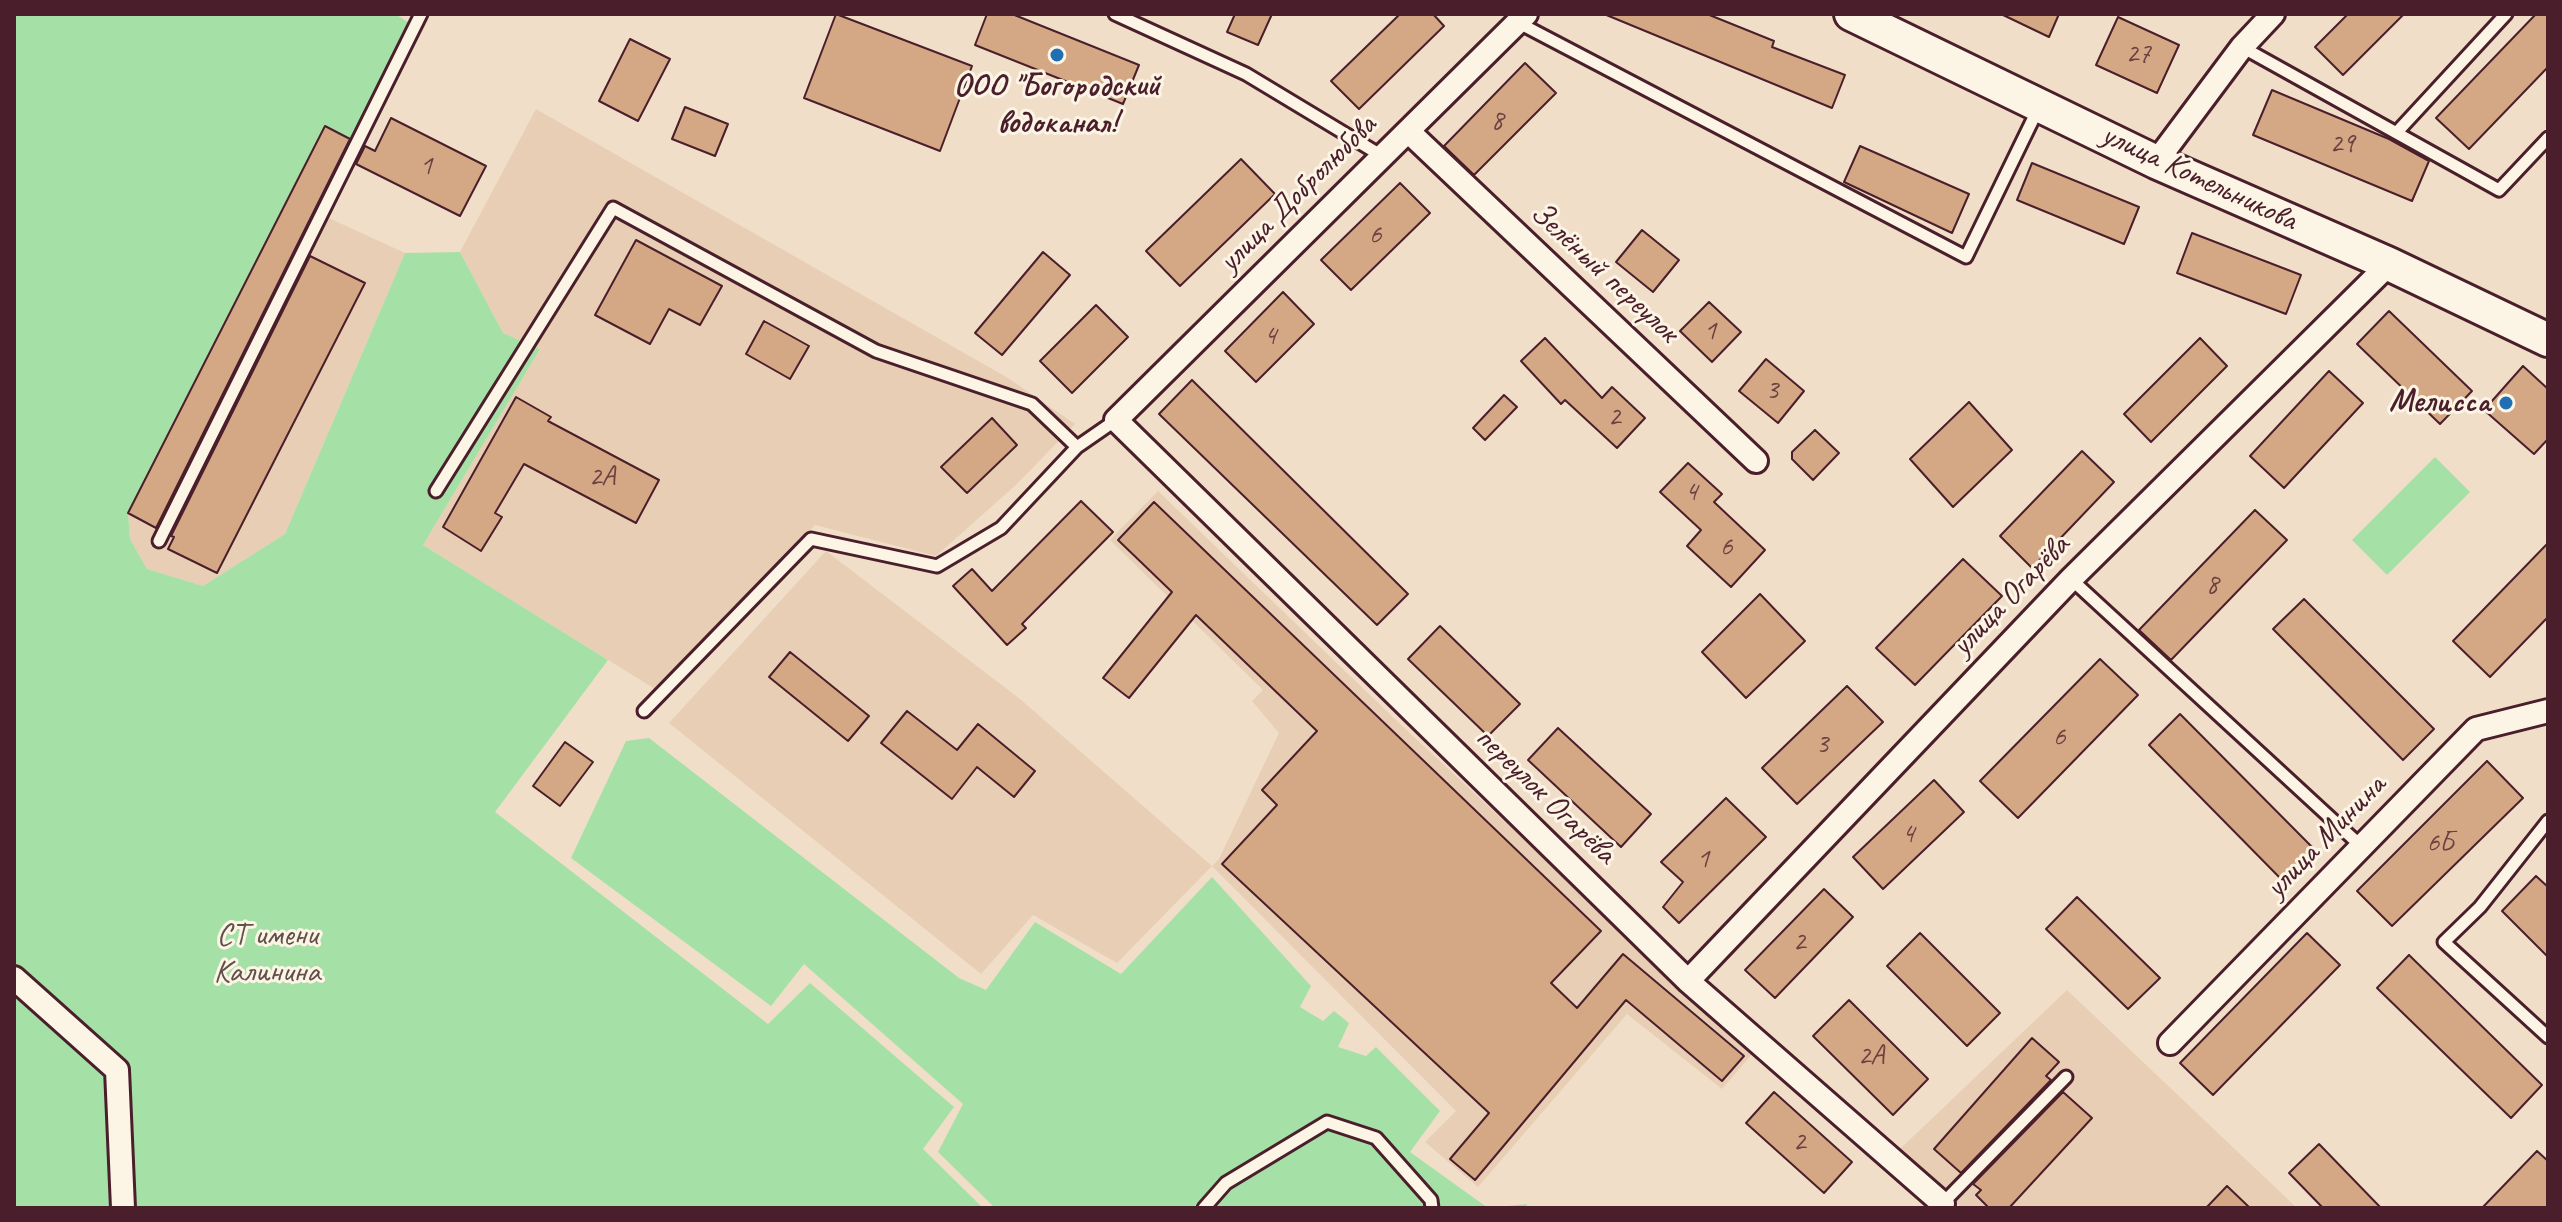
<!DOCTYPE html>
<html>
<head>
<meta charset="utf-8">
<style>
	body { margin:0 }
	#map { position:relative; width:2562px; height:1222px; overflow:hidden; background:#f0dec8; font-family:Caveat,sans-serif }
	canvas { display:block }
	.frame { position:absolute; inset:0; border:16px solid #4a1f2b; pointer-events:none }
</style>
</head>
<body>
<div id="map">
<canvas width="2562" height="1222"></canvas>
<div class="frame"></div>
</div>
<script>
const context = document.querySelector('canvas').getContext('2d');
context.lineJoin = 'round';
function fillPath(path, color) {
  context.fillStyle = color;
  context.fill(path, 'evenodd');
}
function shape(rows) {
  const path = new Path2D();
  for (const r of rows) {
    path.moveTo(r[0], r[1]);
    for (let i = 2; i < r.length; i += 2) path.lineTo(r[i], r[i + 1]);
  }
  return path;
}
function stroke(path, color, width, dash) {
  context.strokeStyle = color;
  context.lineWidth = width;
  context.lineCap = dash ? 'butt' : 'round';
  context.setLineDash(dash || []);
  context.stroke(path);
}
function label(font, color, halo, rows, align = 'center') {
  context.font = font + ' Caveat,sans-serif';
  context.lineWidth = 6;
  context.setLineDash([]);
  context.textBaseline = 'middle';
  context.strokeStyle = halo;
  context.fillStyle = color;
  for (const [text, x, y, turn = 0] of rows) {
    context.save();
    context.translate(x, y);
    context.rotate((+turn || 0) * Math.PI / 180);
    context.textAlign = isNaN(turn) ? turn : align;
    if (halo) context.strokeText(text, 0, 0);
    context.fillText(text, 0, 0);
    context.restore();
  }
}
const built = shape([
	[536,109,1008,378,1075,424,1017,484,936,556,815,525,655,689,423,545,540,349,503,333,460,252],
	[325,127,356,141,320,214,405,253,285,534,203,586,147,569,130,539,128,513],
	[1158,491,1399,723,1753,1053,1722,1089,1627,1014,1478,1187,1425,1142,1456,1111,1212,866,1117,963,1033,915,981,974,669,723,826,551,1020,699,1212,866,1219,859,1279,733,1252,701,1263,690,1110,540],
	[2067,990,2297,1208,1957,1208,1959,1205,1900,1149]
]);
const green = shape([
	[14,14,395,14,411,24,356,141,325,127,128,513,130,539,147,569,203,586,285,534,405,253,460,252,503,333,540,349,423,545,608,660,495,812,768,1024,810,983,954,1107,923,1149,983,1208,14,1208],
	[2435,457,2470,492,2387,575,2352,540],
	[649,738,959,978,986,990,1035,922,1121,974,1212,877,1311,986,1300,1007,1323,1021,1334,1011,1349,1023,1338,1047,1366,1056,1376,1047,1440,1111,1410,1152,1488,1208,1527,1204,1526,1208,995,1208,938,1152,963,1104,804,964,771,1006,571,858,626,741]
]);
const building = shape([
	[836,14,972,66,940,151,804,98,836,14],
	[987,14,1012,14,1139,65,1123,104,975,45,987,14],
	[1235,14,1272,14,1258,45,1227,32,1235,14],
	[1400,14,1433,14,1444,26,1359,109,1331,81,1400,14],
	[1604,14,1707,14,1774,41,1772,47,1845,75,1832,108,1604,14],
	[2001,14,2059,14,2049,37,2001,14],
	[2348,14,2404,14,2343,75,2315,47,2348,14],
	[2536,14,2548,14,2548,67,2469,149,2436,118,2536,14],
	[2118,17,2179,45,2157,93,2096,65,2118,17],
	[630,39,670,59,638,121,599,101,630,39],
	[1525,63,1556,93,1474,175,1444,146,1525,63],
	[2272,90,2389,139,2429,161,2412,201,2253,135,2272,90],
	[685,107,728,124,715,156,672,139,685,107],
	[391,118,486,166,460,216,356,164,365,146,375,151,391,118],
	[325,126,350,139,156,528,128,513,325,126],
	[1860,146,1969,194,1952,233,1844,182,1860,146],
	[1241,159,1275,194,1180,286,1146,251,1241,159],
	[2032,163,2139,207,2124,244,2017,200,2032,163],
	[1400,183,1430,213,1351,290,1321,260,1400,183],
	[1642,230,1679,260,1653,292,1616,262,1642,230],
	[2192,233,2301,275,2286,314,2177,273,2192,233],
	[636,240,722,286,700,325,669,309,650,344,595,315,636,240],
	[1043,252,1070,275,1002,355,975,333,1043,252],
	[310,256,365,283,217,573,168,549,174,537,171,536,310,256],
	[1283,292,1314,324,1256,382,1225,351,1283,292],
	[1709,302,1741,332,1712,362,1680,331,1709,302],
	[1096,305,1128,337,1072,393,1040,361,1096,305],
	[2389,311,2472,391,2440,424,2357,344,2389,311],
	[764,321,809,346,790,379,746,354,764,321],
	[1545,338,1602,398,1612,387,1645,418,1617,448,1565,400,1561,404,1521,361,1545,338],
	[2200,338,2227,366,2151,442,2124,414,2200,338],
	[1766,359,1804,391,1778,423,1739,391,1766,359],
	[2523,366,2548,389,2548,439,2534,454,2484,410,2523,366],
	[2329,371,2363,403,2284,488,2250,456,2329,371],
	[1192,380,1408,594,1377,625,1159,414,1192,380],
	[1504,395,1517,407,1485,440,1473,428,1504,395],
	[516,397,551,417,548,421,659,480,636,523,524,464,495,513,502,517,481,551,443,527,516,397],
	[1969,402,2012,450,1953,507,1910,459,1969,402],
	[992,418,1017,445,967,493,941,467,992,418],
	[1815,430,1839,453,1813,480,1792,459,1792,452,1815,430],
	[2082,451,2114,482,2032,568,2000,536,2082,451],
	[1688,463,1722,494,1714,502,1765,550,1731,587,1687,546,1701,530,1660,492,1688,463],
	[1081,501,1113,532,1022,624,1026,628,1007,645,953,586,972,569,992,591,1081,501],
	[1154,502,1601,931,1551,983,1577,1008,1623,954,1744,1056,1722,1081,1626,1000,1475,1180,1450,1159,1489,1113,1222,864,1277,805,1262,790,1317,731,1196,615,1129,698,1103,678,1172,592,1118,540,1154,502],
	[2255,510,2287,540,2171,660,2139,630,2255,510],
	[2548,543,2548,617,2490,677,2453,641,2548,543],
	[1963,559,2002,596,1915,685,1876,648,1963,559],
	[1760,594,1805,641,1746,698,1702,652,1760,594],
	[2304,599,2434,729,2403,760,2273,629,2304,599],
	[1440,626,1520,704,1488,736,1408,659,1440,626],
	[790,652,869,716,848,741,769,677,790,652],
	[2100,659,2138,695,2018,818,1980,781,2100,659],
	[1847,686,1883,722,1797,804,1762,768,1847,686],
	[907,711,957,750,978,724,1035,771,1014,797,977,767,952,799,881,743,907,711],
	[2180,714,2315,850,2283,881,2149,745,2180,714],
	[1558,728,1651,814,1621,847,1528,760,1558,728],
	[565,742,593,762,560,806,533,786,565,742],
	[2487,761,2523,798,2392,926,2357,891,2487,761],
	[1934,780,1964,812,1883,889,1853,857,1934,780],
	[1726,798,1766,837,1679,923,1663,907,1683,882,1661,862,1726,798],
	[2536,876,2548,887,2548,957,2502,911,2536,876],
	[1824,889,1853,917,1775,998,1745,970,1824,889],
	[2077,897,2160,978,2128,1009,2046,929,2077,897],
	[1920,933,2000,1013,1967,1046,1887,966,1920,933],
	[2307,933,2340,965,2213,1095,2180,1063,2307,933],
	[2409,955,2542,1085,2511,1118,2377,988,2409,955],
	[1849,1000,1928,1079,1893,1115,1813,1036,1849,1000],
	[2032,1038,2059,1062,2046,1076,2051,1080,1961,1173,1934,1149,2032,1038],
	[1774,1092,1852,1162,1824,1193,1746,1123,1774,1092],
	[2063,1092,2092,1118,2009,1208,1989,1208,1976,1195,1981,1190,1973,1184,2063,1092],
	[2319,1144,2381,1208,2323,1208,2289,1173,2319,1144],
	[2537,1151,2548,1161,2548,1208,2482,1208,2537,1151],
	[2227,1186,2250,1208,2206,1208,2227,1186]
]);
const lane = shape([
	[1115,14,1246,74,1382,156],
	[1517,22,1966,257,2038,109],
	[2242,47,2499,190,2548,138],
	[2398,131,2506,14],
	[436,491,613,208,876,351,1032,404,1077,447],
	[159,541,421,14],
	[2071,579,2361,846],
	[644,711,811,539,937,566,1001,528,1077,447,1116,420],
	[2548,821,2480,907,2444,942,2548,1037],
	[1941,1205,2066,1077],
	[1204,1208,1226,1183,1327,1122,1376,1138,1431,1200,1432,1208]
]);
const street = shape([
	[1526,14,1116,420,1688,981,1943,1204],
	[1408,131,1756,461],
	[2156,162,2242,47,2273,14],
	[14,978,117,1070,123,1208],
	[1688,981,2071,579,2389,264],
	[2170,1043,2476,729,2548,711]
]);
const secondary = shape([
	[1851,14,2156,162,2389,264,2548,340]
]);
const markers = [
	[1057,55,8,"#1f6fb2"],
	[2506,403,8,"#1f6fb2"]
];
const numberNames = [
	["27",2138,55],
	["8",1497,122],
	["29",2342,145],
	["1",426,167],
	["6",1375,236],
	["1",1710,332],
	["4",1270,337],
	["3",1772,391],
	["2",1614,418],
	["2А",602,478],
	["4",1691,493],
	["6",1726,548],
	["8",2212,586],
	["6",2059,738],
	["3",1822,745],
	["4",1908,835],
	["6Б",2440,844],
	["1",1703,860],
	["2",1799,943],
	["2А",1871,1057],
	["2",1799,1143]
];
const poiNames = [
	["ООО \"Богородский",1057,87],
	["водоканал!",1057,124],
	["Мелисса",2490,403,"right"]
];
const streetNames = [
	["улица Котельникова",2199,178,25],
	["улица Добролюбова",1298,194,-45],
	["Зелёный переулок",1604,273,43],
	["улица Огарёва",2011,596,-46],
	["переулок Огарёва",1545,796,44],
	["улица Минина",2326,837,-46]
];
const parkNames = [
	["СТ имени",267,936],
	["Калинина",267,973]
];
fillPath(built, '#e8ceb4');
fillPath(green, '#a5e1a7');
fillPath(building, '#d4a885');
stroke(building, '#4a1f2b', 2);
stroke(lane, '#4a1f2b', 17);
stroke(street, '#4a1f2b', 28);
stroke(secondary, '#4a1f2b', 38);
stroke(lane, '#fcf5e5', 11);
stroke(street, '#fcf5e5', 22);
stroke(secondary, '#fcf5e5', 32);
for (const [x, y, r, color] of markers) {
  const dot = new Path2D();
  dot.arc(x, y, r, 0, 2 * Math.PI);
  context.fillStyle = color;
  context.fill(dot);
  stroke(dot, '#fcf5e5', 3);
}
label('28px', '#6c4142', null, numberNames);
label('bold 32px', '#4a1f2b', '#fcf5e5', poiNames);
label('32px', '#4a1f2b', '#fcf5e5', streetNames);
label('32px', '#61504a', '#fcf5e5', parkNames);
</script>
</body>
</html>
